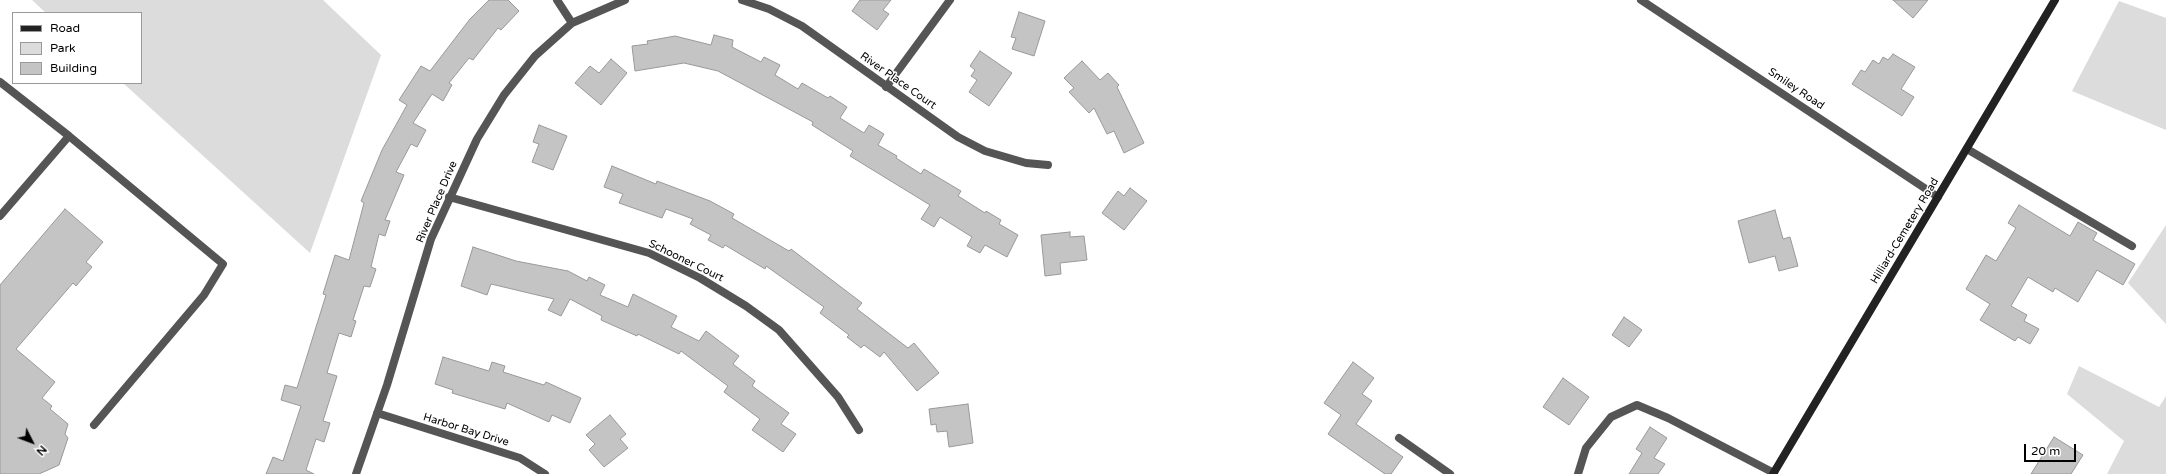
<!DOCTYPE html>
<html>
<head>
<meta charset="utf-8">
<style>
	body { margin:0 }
	#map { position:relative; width:2166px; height:474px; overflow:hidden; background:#fff; font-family:"Varela Round",sans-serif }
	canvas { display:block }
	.legend { position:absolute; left:12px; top:12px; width:130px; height:72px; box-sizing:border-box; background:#fff; border:1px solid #999; margin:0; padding:5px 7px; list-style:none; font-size:12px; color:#000 }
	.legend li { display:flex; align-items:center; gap:8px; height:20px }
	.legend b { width:20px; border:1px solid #999 }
	.north { position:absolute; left:12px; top:422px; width:40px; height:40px; -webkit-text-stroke:3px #fff; paint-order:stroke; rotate:132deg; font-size:11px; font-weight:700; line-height:16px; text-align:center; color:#000 }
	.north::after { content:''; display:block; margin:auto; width:14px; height:18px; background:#000; clip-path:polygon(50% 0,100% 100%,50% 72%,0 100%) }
	.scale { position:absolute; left:2024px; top:444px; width:52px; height:18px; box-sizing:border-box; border:2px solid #000; border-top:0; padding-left:5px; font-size:12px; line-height:14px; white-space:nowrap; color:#000; -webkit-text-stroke:3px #fff; paint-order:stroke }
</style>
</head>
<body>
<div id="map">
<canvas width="2166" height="474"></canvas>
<ul class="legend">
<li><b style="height:5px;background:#222"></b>Road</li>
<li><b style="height:11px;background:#dcdcdc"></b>Park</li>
<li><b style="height:11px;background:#c4c4c4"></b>Building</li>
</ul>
<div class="north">N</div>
<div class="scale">20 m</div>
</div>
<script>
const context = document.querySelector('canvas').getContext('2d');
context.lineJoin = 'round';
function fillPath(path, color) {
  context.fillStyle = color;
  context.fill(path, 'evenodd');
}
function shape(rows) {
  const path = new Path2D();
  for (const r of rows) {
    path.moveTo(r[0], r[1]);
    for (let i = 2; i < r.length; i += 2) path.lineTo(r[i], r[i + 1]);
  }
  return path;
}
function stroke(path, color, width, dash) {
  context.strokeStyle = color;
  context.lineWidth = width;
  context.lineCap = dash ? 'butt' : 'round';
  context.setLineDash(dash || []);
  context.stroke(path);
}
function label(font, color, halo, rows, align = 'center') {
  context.font = font + ' "Varela Round",sans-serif';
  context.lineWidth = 3;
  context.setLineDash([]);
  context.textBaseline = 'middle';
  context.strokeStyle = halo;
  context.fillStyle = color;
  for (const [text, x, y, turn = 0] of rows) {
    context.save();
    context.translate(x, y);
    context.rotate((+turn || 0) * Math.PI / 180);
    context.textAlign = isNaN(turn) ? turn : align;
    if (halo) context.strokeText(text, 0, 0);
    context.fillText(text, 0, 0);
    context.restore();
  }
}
const green = shape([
	[32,0,323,0,381,55,310,253,123,83,141,83,141,13,46,13],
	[2119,1,2166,18,2166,130,2072,91],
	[2166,225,2166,324,2128,283],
	[2079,366,2159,407,2166,396,2166,474,2107,474,2124,441,2067,394]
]);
const building = shape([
	[489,0,508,0,519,11,501,30,498,28,473,60,469,58,449,83,452,85,443,101,432,94,413,123,426,130,417,147,411,144,396,172,404,175,385,220,390,221,385,236,379,234,371,267,376,269,370,287,364,286,353,320,356,321,351,337,339,333,327,373,337,376,323,421,330,423,324,442,316,439,306,470,314,474,266,474,273,457,283,461,301,406,281,400,285,385,297,388,326,295,323,294,335,255,349,260,364,203,361,201,382,150,407,105,399,100,421,66,430,71,470,19,489,0],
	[860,0,891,0,883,10,889,14,877,30,852,11,860,0],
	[1893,0,1928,0,1913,18,1893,0],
	[1019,12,1045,21,1034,56,1012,49,1016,38,1011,37,1019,12],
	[714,35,733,40,732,47,761,62,764,57,780,65,775,75,798,89,802,83,828,98,830,96,847,107,840,118,864,133,869,125,884,134,878,145,897,156,896,158,921,174,924,169,961,191,958,196,985,213,986,211,1001,220,999,224,1018,235,1007,257,985,245,980,253,967,246,972,237,940,217,934,227,921,219,930,205,850,156,853,151,812,125,813,122,718,71,684,63,635,71,632,46,648,44,647,41,675,36,711,45,714,35],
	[980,51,1012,73,989,106,969,92,977,80,971,76,975,70,970,66,980,51],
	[1893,54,1915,67,1901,89,1914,97,1902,116,1852,84,1861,70,1865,72,1873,60,1879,64,1883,57,1888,60,1893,54],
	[611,59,627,73,601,105,575,83,590,66,599,73,611,59],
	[1082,61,1100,80,1108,73,1119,85,1117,87,1144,143,1124,153,1114,131,1107,134,1094,108,1089,113,1069,92,1074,88,1064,78,1082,61],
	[539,125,567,136,553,170,532,162,539,144,533,142,539,125],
	[612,166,656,184,657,181,710,201,734,214,732,218,789,251,791,249,862,303,857,309,908,348,914,343,939,373,917,391,884,352,880,357,864,345,861,348,847,337,849,335,820,313,824,307,766,266,765,269,725,245,723,248,708,240,711,235,690,224,693,219,666,209,662,218,619,203,623,194,604,187,612,166],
	[1130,188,1147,201,1124,230,1102,213,1118,191,1124,196,1130,188],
	[2019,205,2070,236,2078,222,2097,233,2093,240,2135,264,2123,285,2097,270,2078,302,2055,288,2053,292,2028,277,2011,306,2027,315,2024,321,2039,329,2030,344,2018,337,2015,341,1980,320,1990,304,1966,289,1986,255,1996,261,2016,228,2008,223,2019,205],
	[65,209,103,242,86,262,92,267,76,286,73,283,16,349,55,382,42,398,52,406,50,409,68,424,65,434,68,438,59,465,39,474,0,474,0,285,65,209],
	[1775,210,1783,239,1790,237,1798,266,1779,271,1775,256,1749,263,1738,221,1775,210],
	[1070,232,1070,237,1084,236,1087,260,1060,263,1061,274,1045,276,1041,235,1070,232],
	[473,247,516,261,568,271,587,281,589,277,605,285,600,295,628,307,633,294,677,316,671,327,699,341,706,331,739,356,733,364,755,381,752,386,789,413,781,424,796,434,783,452,752,430,760,419,724,392,728,386,681,351,679,354,638,334,637,336,601,320,602,316,570,299,561,316,548,310,554,299,491,284,487,295,461,286,473,247],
	[1624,317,1642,330,1629,347,1612,335,1624,317],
	[443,357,489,371,492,362,505,366,503,372,544,385,546,382,581,398,570,423,552,415,549,422,507,403,505,409,452,393,453,390,435,384,443,357],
	[1353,362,1374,378,1362,394,1372,401,1356,424,1403,457,1391,474,1385,474,1328,434,1341,415,1324,403,1353,362],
	[1563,378,1589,397,1569,425,1543,407,1563,378],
	[968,404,973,443,949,447,947,431,937,432,936,424,931,425,929,409,968,404],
	[610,415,626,434,620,439,628,448,604,467,589,450,595,444,586,435,610,415],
	[1650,427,1667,438,1654,458,1665,464,1658,474,1629,474,1642,453,1636,449,1650,427],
	[2054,437,2083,455,2071,474,2031,474,2054,437]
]);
const service = shape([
	[0,82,69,136],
	[1967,149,2132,246],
	[0,216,69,136,223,264,204,295,94,425],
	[1399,438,1450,474],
	[1578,474,1586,448,1611,417,1637,405,1668,418,1774,473]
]);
const minor = shape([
	[557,0,572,23],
	[742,0,769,9,802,26,958,137,985,151,1026,163,1048,165],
	[1641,0,1938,197],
	[886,87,950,0],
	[449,197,649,253,700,278,746,306,779,330,838,397,859,430],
	[377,413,520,458,545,474],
	[356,474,387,385,431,239,477,139,504,95,535,56,572,23,625,0]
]);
const secondary = shape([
	[1773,474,2055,0]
]);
const streetNames = [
	["River Place Court",898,81,35],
	["Smiley Road",1796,89,34],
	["River Place Drive",437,202,-67],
	["Hilliard-Cemetery Road",1905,231,-59],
	["Schooner Court",686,261,26],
	["Harbor Bay Drive",466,430,17]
];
fillPath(green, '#dcdcdc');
fillPath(building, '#c4c4c4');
stroke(building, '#999', 1);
stroke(service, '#555', 8);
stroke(minor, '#555', 8);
stroke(secondary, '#222', 8);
label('11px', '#000', '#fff', streetNames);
</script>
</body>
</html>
